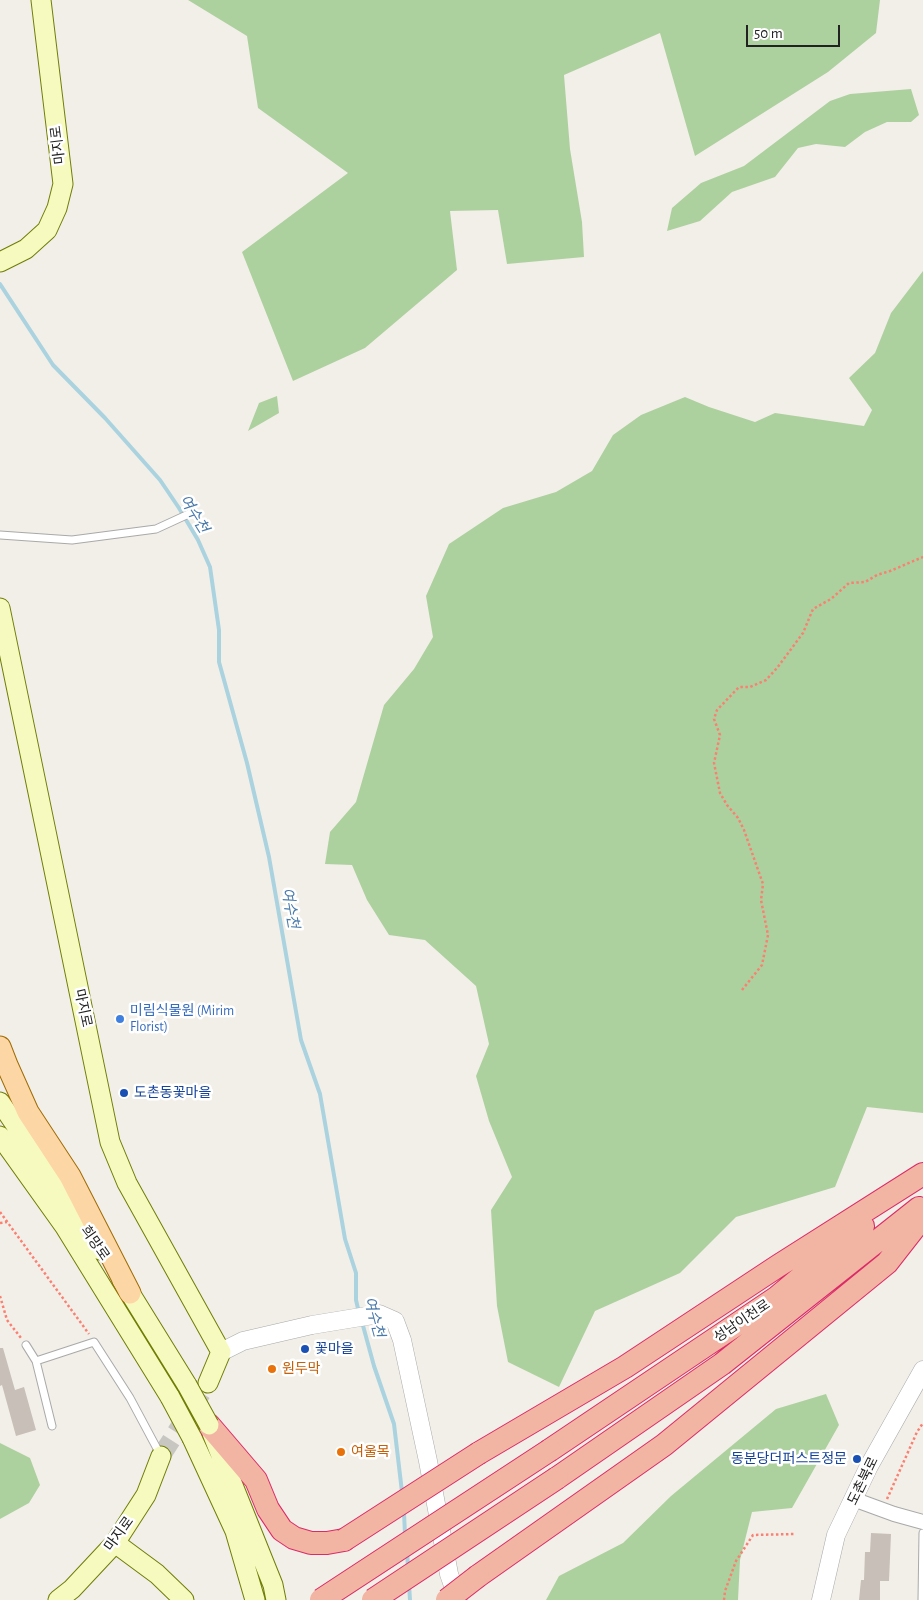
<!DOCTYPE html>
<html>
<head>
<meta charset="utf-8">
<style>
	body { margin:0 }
	#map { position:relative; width:923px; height:1600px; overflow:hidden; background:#f2efe9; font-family:"Alegreya Sans",sans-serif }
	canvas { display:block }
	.scale { position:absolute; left:746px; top:25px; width:94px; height:22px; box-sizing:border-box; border:2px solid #222; border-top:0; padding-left:6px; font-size:15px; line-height:18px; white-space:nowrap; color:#222; -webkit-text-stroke:4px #fff; paint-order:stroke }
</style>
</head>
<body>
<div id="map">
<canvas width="923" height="1600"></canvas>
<div class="scale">50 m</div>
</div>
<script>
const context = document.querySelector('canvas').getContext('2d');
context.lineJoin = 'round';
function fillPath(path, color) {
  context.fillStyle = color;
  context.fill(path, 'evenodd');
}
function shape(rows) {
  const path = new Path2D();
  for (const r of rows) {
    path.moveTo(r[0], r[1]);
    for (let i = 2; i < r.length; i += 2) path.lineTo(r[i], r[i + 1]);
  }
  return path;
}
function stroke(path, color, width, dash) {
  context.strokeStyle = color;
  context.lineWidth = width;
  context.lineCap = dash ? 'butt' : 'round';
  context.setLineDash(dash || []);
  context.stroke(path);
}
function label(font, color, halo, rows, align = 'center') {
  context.font = font + ' "Alegreya Sans","Noto Sans KR",sans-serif';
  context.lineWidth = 5;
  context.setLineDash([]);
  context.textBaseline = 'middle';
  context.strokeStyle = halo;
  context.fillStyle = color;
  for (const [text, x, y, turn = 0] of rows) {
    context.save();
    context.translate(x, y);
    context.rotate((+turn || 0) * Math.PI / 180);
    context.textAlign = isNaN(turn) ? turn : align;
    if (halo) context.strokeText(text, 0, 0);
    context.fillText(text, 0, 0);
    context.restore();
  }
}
const forest = shape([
	[188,0,880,0,876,33,828,72,695,156,660,33,564,75,570,149,582,222,584,257,507,264,498,210,450,211,457,270,365,348,293,381,242,252,348,173,258,108,247,36],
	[911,89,919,115,911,122,887,122,865,132,845,147,816,144,798,148,775,177,732,192,700,221,667,231,672,208,701,183,744,166,830,101,850,94],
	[923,271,923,1113,867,1107,835,1187,736,1217,680,1273,595,1311,559,1387,508,1362,497,1306,491,1210,512,1177,489,1121,476,1076,489,1044,476,986,425,940,389,935,367,900,352,865,325,864,330,832,356,802,384,705,414,669,433,637,426,596,449,544,503,508,556,492,592,471,613,435,641,415,685,397,709,407,755,422,775,413,864,426,872,410,849,378,875,353,891,313],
	[277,396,279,413,248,431,259,403],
	[826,1394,839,1425,792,1508,752,1512,740,1560,738,1600,546,1600,559,1576,623,1543,671,1496,776,1409],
	[0,1443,30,1458,40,1485,29,1503,0,1519]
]);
const stream = shape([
	[0,284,53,365,105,418,160,480,179,508,198,540,210,567,219,630,219,662,247,763,269,857,301,1040,320,1094,345,1239,356,1273,356,1300,359,1313],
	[362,1322,374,1366,394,1424,402,1492],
	[404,1512,405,1535],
	[407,1552,408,1567],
	[409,1584,410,1600]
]);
const building = shape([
	[0,1348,3,1348,15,1390,24,1387,36,1430,16,1436,2,1385,0,1386],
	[871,1533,891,1534,889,1581,880,1581,880,1600,859,1600,861,1580,864,1580,865,1552,870,1552]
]);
const secondaryTunnel = shape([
	[161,1456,208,1383]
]);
const path = shape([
	[742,990,762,965,768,935,761,900,763,884,744,830,738,818,727,805,720,793,714,763,720,735,714,719,717,710,739,687,750,687,766,680,777,668,803,633,813,609,831,599,849,583,865,582,877,575,890,571,923,557],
	[0,1212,89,1334],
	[0,1223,7,1222],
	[0,1296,7,1320,21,1338],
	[887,1499,917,1432,923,1423],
	[724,1600,725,1591,736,1561,753,1535,794,1534]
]);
const service = shape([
	[0,535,72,540,156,529,193,512],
	[26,1345,36,1361,94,1342,130,1398,161,1456],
	[36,1361,52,1426],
	[922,1600,923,1533]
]);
const minor = shape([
	[853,1499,894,1514,923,1522]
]);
const tertiary = shape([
	[221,1352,243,1341,312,1325,379,1314,395,1321,402,1340,428,1461,449,1574,458,1600],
	[821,1600,836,1535,869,1466,923,1370]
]);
const secondary = shape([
	[0,262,26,249,47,230,57,208,63,184,41,0],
	[0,608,110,1142,127,1183,221,1352,208,1383],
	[0,1102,100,1250],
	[0,1136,65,1227,170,1397],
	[122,1280,187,1385],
	[212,1433,273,1585,276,1600],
	[192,1438,235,1531,255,1600],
	[115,1543,157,1574,184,1600],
	[58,1600,72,1589,115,1543,146,1495,161,1456]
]);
const primary = shape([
	[0,1047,7,1065,28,1112,70,1176,130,1293]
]);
const trunk = shape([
	[209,1425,256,1480,268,1509,282,1530,294,1538,311,1543,327,1543,344,1540],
	[550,1450,776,1298,863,1226],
	[479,1453,625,1367,778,1266,923,1174],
	[557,1478,722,1364,919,1208],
	[478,1576,664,1445,887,1263,923,1217]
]);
const secondaryBridge = shape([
	[187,1385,209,1425],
	[170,1397,192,1438]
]);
const trunkBridge = shape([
	[344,1540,479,1453],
	[321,1600,550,1450],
	[373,1600,557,1478],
	[447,1600,478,1576]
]);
const markers = [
	[120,1019,5,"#3f7fe0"],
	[124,1093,5,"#1a4fb4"],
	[305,1349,5,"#1a4fb4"],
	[272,1369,5,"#e8710a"],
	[341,1452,5,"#e8710a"],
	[857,1459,5,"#1a4fb4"]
];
const streetNames = [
	["마지로",58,145,-97],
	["마지로",83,1008,78],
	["희망로",95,1243,55],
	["성남이천로",742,1321,-34],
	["도촌북로",863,1481,-64],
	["마지로",119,1534,-54]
];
const shopNames = [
	["미림식물원 (Mirim",130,1011],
	["Florist)",130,1027]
];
const transitNames = [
	["도촌동꽃마을",134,1093],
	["꽃마을",315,1349],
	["동분당더퍼스트정문",847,1459,"right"]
];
const foodNames = [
	["원두막",282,1369],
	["여울목",351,1452]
];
const waterNames = [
	["여수천",194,514,58],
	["여수천",290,908,80],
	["여수천",374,1317,75]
];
fillPath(forest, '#add19e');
stroke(stream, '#aad3df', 4);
fillPath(building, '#c7bfb8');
stroke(secondaryTunnel, '#c8c6c1', 19, [19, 9]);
stroke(service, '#a9a9a9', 9);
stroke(minor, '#a9a9a9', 16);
stroke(tertiary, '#a9a9a9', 19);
stroke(secondary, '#707d05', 21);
stroke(primary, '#a06b00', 23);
stroke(trunk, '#dc2a67', 24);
stroke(path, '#fa8072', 2.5, [2.5, 2.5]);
stroke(service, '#fff', 7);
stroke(minor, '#fff', 14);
stroke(tertiary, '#fff', 18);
stroke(secondary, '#f7fabf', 19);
stroke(primary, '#fcd6a4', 21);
stroke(trunk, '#f2b4a3', 22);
stroke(secondaryBridge, '#707d05', 21, []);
stroke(trunkBridge, '#dc2a67', 24, []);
stroke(secondaryBridge, '#f7fabf', 19);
stroke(trunkBridge, '#f2b4a3', 22);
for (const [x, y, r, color] of markers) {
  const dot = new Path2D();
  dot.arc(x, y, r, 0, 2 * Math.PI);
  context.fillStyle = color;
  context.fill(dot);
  stroke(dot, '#fff', 2);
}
label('14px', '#222', '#fff', streetNames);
label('14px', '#366cbe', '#fff', shopNames, 'left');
label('14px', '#164399', '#fff', transitNames, 'left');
label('14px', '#c56008', '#fff', foodNames, 'left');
label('italic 15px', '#4a7aab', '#fff', waterNames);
</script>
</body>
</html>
